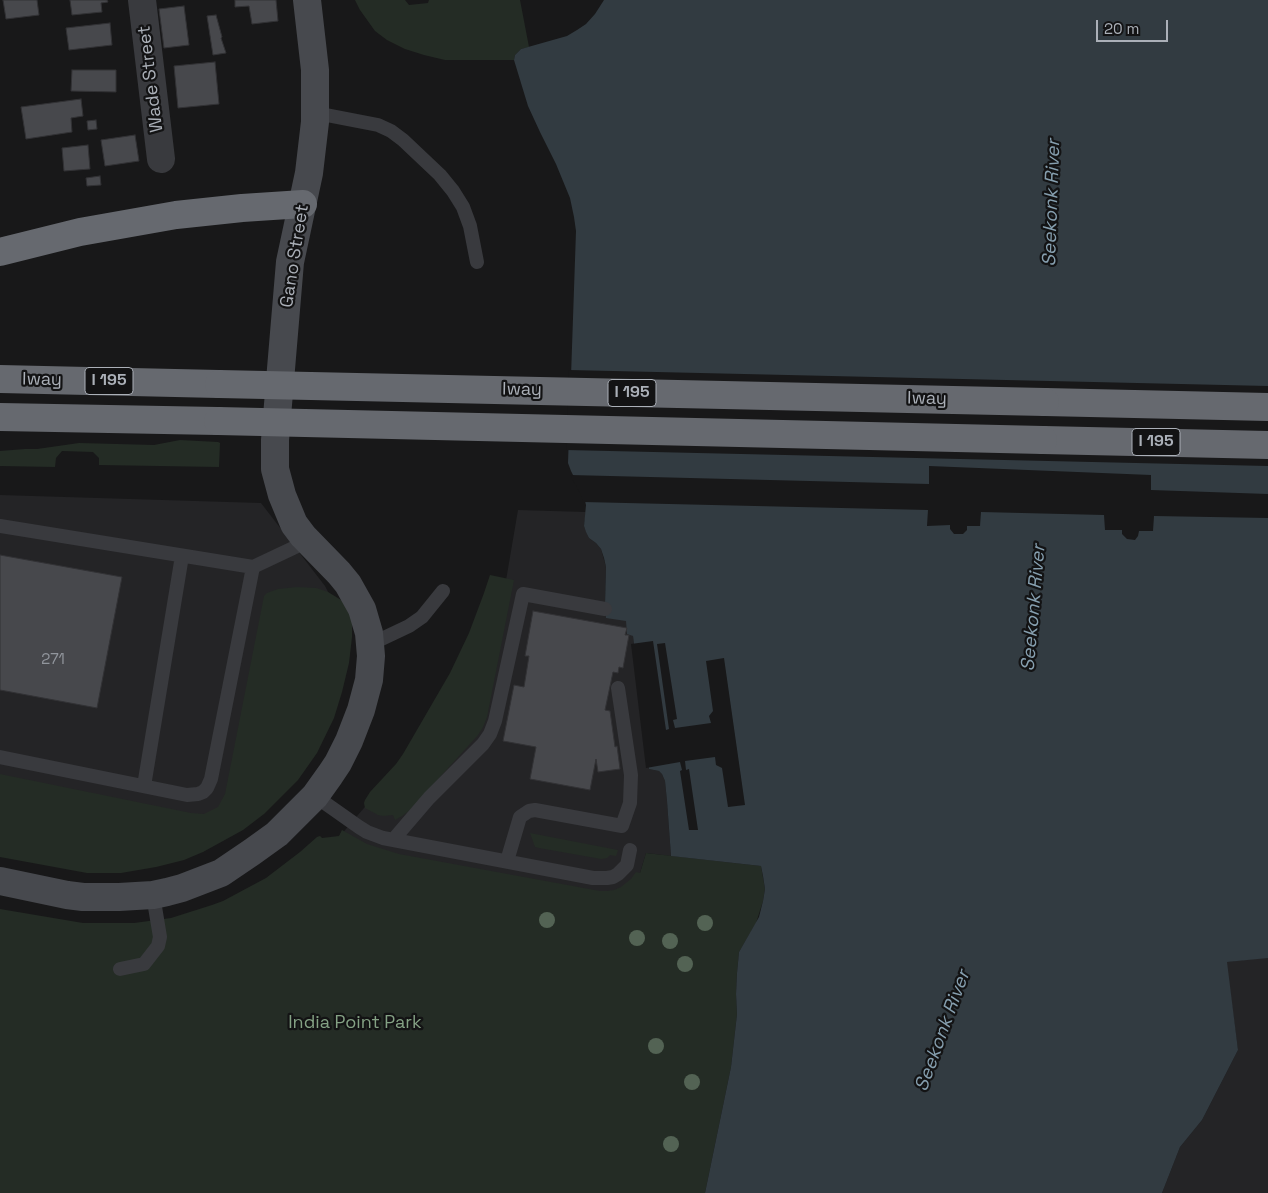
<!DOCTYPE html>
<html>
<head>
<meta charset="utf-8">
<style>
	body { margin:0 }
	#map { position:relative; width:1268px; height:1193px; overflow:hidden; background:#181819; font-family:"Space Grotesk",sans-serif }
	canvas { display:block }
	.scale { position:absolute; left:1096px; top:20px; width:72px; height:22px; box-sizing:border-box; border:2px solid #abb0b8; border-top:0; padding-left:6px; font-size:15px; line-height:18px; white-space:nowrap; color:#abb0b8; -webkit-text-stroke:4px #131314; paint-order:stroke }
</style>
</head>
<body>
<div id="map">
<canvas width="1268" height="1193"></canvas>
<div class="scale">20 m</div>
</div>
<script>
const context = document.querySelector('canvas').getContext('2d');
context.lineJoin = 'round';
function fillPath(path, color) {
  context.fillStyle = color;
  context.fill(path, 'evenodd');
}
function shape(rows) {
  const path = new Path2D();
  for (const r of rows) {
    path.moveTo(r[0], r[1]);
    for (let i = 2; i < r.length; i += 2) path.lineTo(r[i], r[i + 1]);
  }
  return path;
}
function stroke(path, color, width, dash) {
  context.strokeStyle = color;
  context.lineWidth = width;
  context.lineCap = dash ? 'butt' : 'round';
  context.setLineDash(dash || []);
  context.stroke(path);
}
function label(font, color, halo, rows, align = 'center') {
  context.font = font + ' "Space Grotesk",sans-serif';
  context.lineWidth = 4.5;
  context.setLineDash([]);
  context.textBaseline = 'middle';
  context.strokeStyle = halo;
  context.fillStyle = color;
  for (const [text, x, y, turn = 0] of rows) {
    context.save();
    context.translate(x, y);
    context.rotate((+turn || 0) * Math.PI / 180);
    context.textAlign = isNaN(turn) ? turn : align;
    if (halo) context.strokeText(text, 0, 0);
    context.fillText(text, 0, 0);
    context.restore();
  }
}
const built = shape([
	[0,495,261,503,325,586,338,611,211,835,0,829],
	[518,510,586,512,584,526,589,538,596,543,601,549,606,567,605,604,627,621,633,636,649,769,659,771,662,774,665,781,667,801,671,856,646,853,636,886,616,900,387,857,340,836,429,732,495,645],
	[1260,958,1268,958,1268,1193,1162,1193,1180,1147,1202,1120,1238,1050,1226,962]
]);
const green = shape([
	[355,0,405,0,409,5,428,3,429,0,520,0,529,47,521,49,515,55,514,60,445,60,424,55,405,49,387,40,375,31,360,10],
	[180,440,218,442,220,443,219,467,99,465,99,458,93,452,62,451,56,458,55,467,0,466,0,451,25,449,37,449,79,443,154,445],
	[490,575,514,580,487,717,483,727,478,735,410,810,402,816,395,820,393,815,383,816,378,815,365,808,364,803,365,800,370,792,396,764,403,754,450,673,469,633,484,593],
	[297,587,316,588,328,592,346,603,352,615,352,637,349,663,342,692,334,718,317,753,298,780,264,814,243,830,203,852,184,860,156,867,121,873,87,873,0,857,0,774,191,813,204,814,218,807,225,794,264,596,267,593,278,589],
	[342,830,367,844,399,854,600,891,607,891,614,890,621,887,631,879,636,872,640,873,646,853,761,866,765,889,763,901,756,923,739,952,737,973,736,994,737,1014,731,1067,705,1193,0,1193,0,909,83,923,134,923,171,918,212,905,223,901,266,878,300,852,317,837,320,836,322,838,339,836],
	[530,833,618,850,616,856,610,855,607,858,601,859,539,848,535,847]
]);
const water = shape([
	[604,0,1268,0,1268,958,1227,962,1238,1050,1202,1120,1180,1147,1162,1193,705,1193,731,1067,737,1014,736,994,737,973,739,952,759,917,763,901,765,889,763,876,761,866,671,856,667,801,665,781,662,774,659,771,649,769,633,636,627,634,626,621,606,618,605,604,606,567,604,558,601,549,596,543,589,538,586,532,584,526,586,505,584,497,571,471,568,463,576,231,574,217,570,198,556,164,540,132,528,106,514,60,515,55,521,49,567,36,577,30,586,24,595,14]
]);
const pier = shape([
	[569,370,1268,386,1268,466,566,450],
	[929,466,1151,475,1151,490,1268,494,1268,518,1154,516,1153,531,1139,531,1138,536,1135,540,1127,539,1122,534,1122,530,1105,530,1104,515,981,512,980,526,967,526,967,530,963,534,954,534,950,529,950,525,927,526,928,510,583,502,580,493,570,475,929,484],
	[653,641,666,730,669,729,657,644,665,643,677,719,673,720,675,728,711,723,709,716,713,711,706,661,724,658,745,805,728,807,722,768,716,765,715,757,685,761,686,770,689,769,698,830,689,830,680,771,682,770,680,762,646,768,631,644]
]);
const building = shape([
	[3,0,37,0,39,15,6,19,3,0],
	[70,0,107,0,108,2,101,3,102,12,72,15,70,0],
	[235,0,276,0,278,21,252,24,249,6,235,7,235,0],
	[184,6,189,45,164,48,159,9,184,6],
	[216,15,222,37,221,38,226,53,213,55,207,16,216,15],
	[110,23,112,45,69,50,66,28,110,23],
	[215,62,219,104,178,108,174,66,215,62],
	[72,70,116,70,116,92,71,91,72,70],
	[81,99,83,116,71,118,72,132,26,139,21,107,81,99],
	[96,120,97,129,88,130,87,121,96,120],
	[135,135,139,161,105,166,101,140,135,135],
	[88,145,90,169,64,171,62,148,88,145],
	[100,176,101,185,87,186,86,178,100,176],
	[0,555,122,577,97,708,0,690,0,555],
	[533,611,627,628,625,635,629,635,623,668,619,667,618,673,613,672,605,710,610,711,615,747,617,746,620,769,598,772,596,759,590,790,530,779,536,747,503,741,514,685,524,687,529,656,525,656,533,611]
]);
const lane = shape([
	[316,113,378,125,391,131,403,140,440,175,453,191,463,207,470,226,477,262],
	[0,526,253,567,308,541],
	[371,644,409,626,422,617,443,591],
	[0,757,187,795,198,794,203,792,207,788,211,779,253,567],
	[144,786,182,556],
	[315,796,359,827,367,832,383,838,593,878,607,878,613,877,618,874,627,865,630,850],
	[393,840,429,798,483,744,490,734,495,721,523,594,605,609],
	[507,861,520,817,529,811,535,810,622,826,630,803,631,775,618,688],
	[120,969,144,964,158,946,160,937,153,895]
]);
const street = shape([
	[142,0,161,159]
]);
const secondary = shape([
	[0,881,67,895,83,897,119,897,153,895,167,892,182,888,221,873,252,852,277,834,315,796,330,775,338,763,349,741,361,710,369,680,371,656,369,633,362,609,348,584,339,573,303,536,294,524,282,495,275,469,275,440,290,262,309,173,315,122,315,70,307,0]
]);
const highway = shape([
	[0,252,80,232,176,215,242,208,303,204],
	[0,379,219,384],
	[1045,402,1268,407],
	[0,417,218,421],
	[1043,440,1268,445]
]);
const highwayBridge = shape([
	[219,384,1045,402],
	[218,421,1043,440]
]);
const trees = [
	[547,920],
	[705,923],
	[637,938],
	[670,941],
	[685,964],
	[656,1046],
	[692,1082],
	[671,1144]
];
const numberNames = [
	["271",53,660]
];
const shields = [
	[109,381,48],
	[632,393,48],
	[1156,442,48]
];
const shieldNames = [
	["I 195",109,381],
	["I 195",632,393],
	["I 195",1156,442]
];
const streetNames = [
	["Wade Street",151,79,-97],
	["Gano Street",295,256,-81],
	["Iway",42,380,1],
	["Iway",522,390,1],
	["Iway",927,399,1]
];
const parkNames = [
	["India Point Park",355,1023]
];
const waterNames = [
	["Seekonk River",1052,203,-88],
	["Seekonk River",1034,608,-85],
	["Seekonk River",943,1031,-70]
];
fillPath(built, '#242426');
fillPath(green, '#242c25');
fillPath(water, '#323b41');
fillPath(pier, '#181819');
fillPath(building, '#47484c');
stroke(building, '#323235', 1);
stroke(lane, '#393a3e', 14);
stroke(street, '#393a3e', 28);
stroke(secondary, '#47494e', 28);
stroke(highway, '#66696f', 28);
stroke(highwayBridge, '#66696f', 28);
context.fillStyle = '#536354';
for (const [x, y] of trees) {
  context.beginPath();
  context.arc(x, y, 8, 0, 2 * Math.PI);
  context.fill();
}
label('15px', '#92969d', null, numberNames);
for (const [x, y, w] of shields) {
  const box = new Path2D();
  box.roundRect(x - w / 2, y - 13.5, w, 27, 4);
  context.fillStyle = '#131314';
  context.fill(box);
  stroke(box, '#abb0b8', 1);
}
label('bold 16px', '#abb0b8', null, shieldNames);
label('18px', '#abb0b8', '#131314', streetNames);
label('18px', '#84a184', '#131314', parkNames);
label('italic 19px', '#869faf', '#131314', waterNames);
</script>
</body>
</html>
